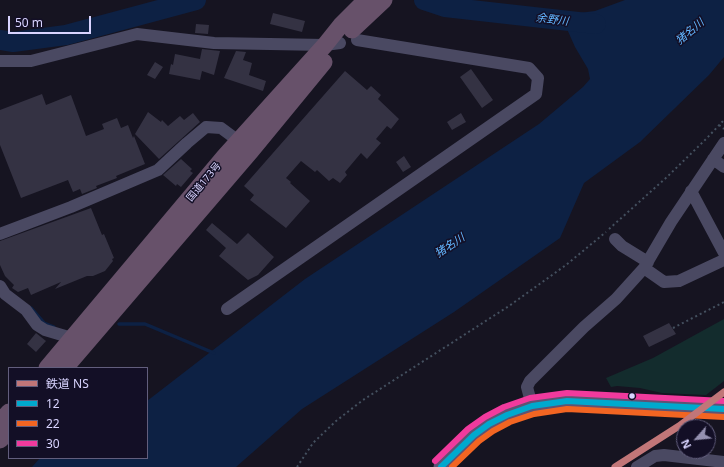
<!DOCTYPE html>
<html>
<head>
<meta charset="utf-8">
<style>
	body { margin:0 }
	#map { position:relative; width:724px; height:467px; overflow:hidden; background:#161421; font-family:"Noto Sans","Noto Sans JP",sans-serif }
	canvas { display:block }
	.legend { position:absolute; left:8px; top:367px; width:140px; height:92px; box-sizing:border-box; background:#130f26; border:1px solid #625e7d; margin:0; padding:5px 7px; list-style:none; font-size:12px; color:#d9d4ff }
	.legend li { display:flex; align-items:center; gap:8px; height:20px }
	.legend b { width:20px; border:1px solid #625e7d }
	.north { position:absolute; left:676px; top:419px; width:40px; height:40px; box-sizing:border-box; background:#130f26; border:1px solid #625e7d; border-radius:50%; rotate:243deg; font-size:11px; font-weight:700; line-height:16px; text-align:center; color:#d9d4ff }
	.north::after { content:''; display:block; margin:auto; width:14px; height:18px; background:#9591b1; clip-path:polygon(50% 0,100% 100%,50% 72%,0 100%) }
	.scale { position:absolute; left:8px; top:16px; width:83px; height:18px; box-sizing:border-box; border:2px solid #d9d4ff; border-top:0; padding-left:5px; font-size:12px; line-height:14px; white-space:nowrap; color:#d9d4ff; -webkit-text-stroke:3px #130f26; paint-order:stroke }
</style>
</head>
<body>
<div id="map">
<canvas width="724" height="467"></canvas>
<ul class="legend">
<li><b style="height:5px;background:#c17678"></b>鉄道 NS</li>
<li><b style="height:5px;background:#00a9ce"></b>12</li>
<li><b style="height:5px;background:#f26522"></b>22</li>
<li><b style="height:5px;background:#f13a9d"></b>30</li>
</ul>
<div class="north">N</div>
<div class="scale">50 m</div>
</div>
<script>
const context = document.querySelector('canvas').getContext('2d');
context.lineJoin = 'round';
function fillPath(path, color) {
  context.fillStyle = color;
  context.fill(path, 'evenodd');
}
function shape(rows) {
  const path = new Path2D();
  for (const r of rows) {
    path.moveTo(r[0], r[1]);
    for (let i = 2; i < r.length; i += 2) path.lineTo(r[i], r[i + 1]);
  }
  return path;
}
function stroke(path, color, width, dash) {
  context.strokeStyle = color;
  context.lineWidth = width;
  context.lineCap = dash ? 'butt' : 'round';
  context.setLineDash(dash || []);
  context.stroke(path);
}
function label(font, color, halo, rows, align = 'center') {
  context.font = font + ' "Noto Sans","Noto Sans JP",sans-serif';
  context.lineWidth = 3;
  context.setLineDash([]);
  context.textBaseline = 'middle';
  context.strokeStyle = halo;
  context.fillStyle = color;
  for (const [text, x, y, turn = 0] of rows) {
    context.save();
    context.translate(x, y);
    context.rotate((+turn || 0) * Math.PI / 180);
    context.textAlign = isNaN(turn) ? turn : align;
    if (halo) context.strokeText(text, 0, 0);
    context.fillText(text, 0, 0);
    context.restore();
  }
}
const green = shape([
	[724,319,724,381,706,395,662,393,640,388,617,386,611,387,606,378,653,358]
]);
const water = shape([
	[625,0,724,0,724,57,709,75,640,142,584,183,560,238,454,312,302,409,236,467,32,467,40,458,147,458,147,401,305,279,539,124,583,87,590,79,588,69,575,47,567,29,571,14,595,11]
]);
const stream = shape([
	[31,308,44,323,54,327],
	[119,324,145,324,214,353]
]);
const river = shape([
	[424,0,445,7,596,24],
	[0,40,13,42,66,35,196,0]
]);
const building = shape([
	[273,13,305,21,302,32,270,24],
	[196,24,209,25,208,34,195,33],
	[202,49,220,51,214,75,202,71,200,80,169,74,171,64,173,65,175,54,200,59],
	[236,51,246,52,243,60,252,63,249,75,266,81,263,91,224,78],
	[155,62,163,67,155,79,147,75],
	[471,69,493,100,482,108,460,77],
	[345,71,367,90,371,86,381,95,378,99,399,119,391,129,387,126,376,139,381,143,367,159,361,153,345,172,347,175,340,183,333,178,329,181,317,170,315,172,301,161,286,178,291,182,290,183,310,201,286,228,250,200,254,195,244,186],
	[42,94,46,105,71,95,86,136,104,129,102,124,117,118,121,128,128,125,133,138,134,136,145,164,116,176,117,178,96,186,97,188,82,194,80,189,73,192,68,180,21,198,0,145,0,110],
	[148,112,161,122,162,120,168,126,180,116,184,120,193,113,200,122,159,159,135,134],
	[461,113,466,122,452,130,447,122],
	[404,156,411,167,403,172,396,162],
	[181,159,192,169,190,171,193,173,181,187,177,184,176,186,163,175],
	[91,208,102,235,104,234,114,258,112,259,113,261,105,271,93,276,87,276,55,289,61,282,31,295,28,288,18,292,12,288,14,285,5,276,0,265,0,241],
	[212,223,237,244,248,233,274,257,258,275,248,280,219,256,226,248,206,230],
	[669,323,676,334,649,347,643,336],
	[36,333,46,341,36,352,27,344]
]);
const path = shape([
	[719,125,724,129],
	[609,229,667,177,706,139,724,120],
	[673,328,724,302],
	[297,467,313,443,336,421,363,400,509,306,566,265,606,232]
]);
const minor = shape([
	[0,61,31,61,137,34,214,43,325,45,340,43],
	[713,159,724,167],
	[691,191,724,253],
	[0,234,71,207,158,170,187,143,206,127,221,128,244,145],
	[615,239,622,246,648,262],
	[644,268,664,282,679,281,724,260],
	[0,286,5,294,26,310,37,325,45,330,72,338],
	[227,309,536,94,538,78,529,68,357,40],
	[532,406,527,387,530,381,584,327,616,299,644,268,671,222,724,143],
	[637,467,655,456,664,455,724,462]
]);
const major = shape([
	[441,467,474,435,489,424,507,415,532,406,567,401,724,409]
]);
const highway = shape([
	[352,30,384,0],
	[47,368,224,157,325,45,341,25,366,0],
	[65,368,251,151,324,62],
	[0,422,9,412],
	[0,440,9,431]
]);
const bus1 = shape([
	[441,467,474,435,489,424,507,415,532,406,567,401,724,409]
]);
const bus2 = shape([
	[452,467,479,441,493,431,510,422,534,414,567,409,724,417]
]);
const bus3 = shape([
	[435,461,468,429,485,417,504,407,530,398,567,393,724,401]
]);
const rail1 = shape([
	[615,467,679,426,724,392]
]);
const markers = [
	[632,396,3.5,"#d9d4ff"]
];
const streetNames = [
	["国道173号",204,182,-50]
];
const waterNames = [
	["余野川",552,20,7],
	["猪名川",690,32,-40],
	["猪名川",450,246,-34]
];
fillPath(green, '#132c2d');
fillPath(water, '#0d2144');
stroke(stream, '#0d2144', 3.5);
stroke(river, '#0d2144', 20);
fillPath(building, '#343243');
stroke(path, '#44505f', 2, [2, 3]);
stroke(minor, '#4a4962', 12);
stroke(major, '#5e5373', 15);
stroke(highway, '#67516a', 17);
stroke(bus1, '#00a9ce', 6);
stroke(bus2, '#f26522', 6);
stroke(bus3, '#f13a9d', 6);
stroke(rail1, '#c17678', 7);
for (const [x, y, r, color] of markers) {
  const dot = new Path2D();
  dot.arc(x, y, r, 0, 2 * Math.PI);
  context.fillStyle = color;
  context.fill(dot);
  stroke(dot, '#130f26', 1.5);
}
label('10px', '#d9d4ff', '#130f26', streetNames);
label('italic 11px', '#62b6ff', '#130f26', waterNames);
</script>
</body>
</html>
